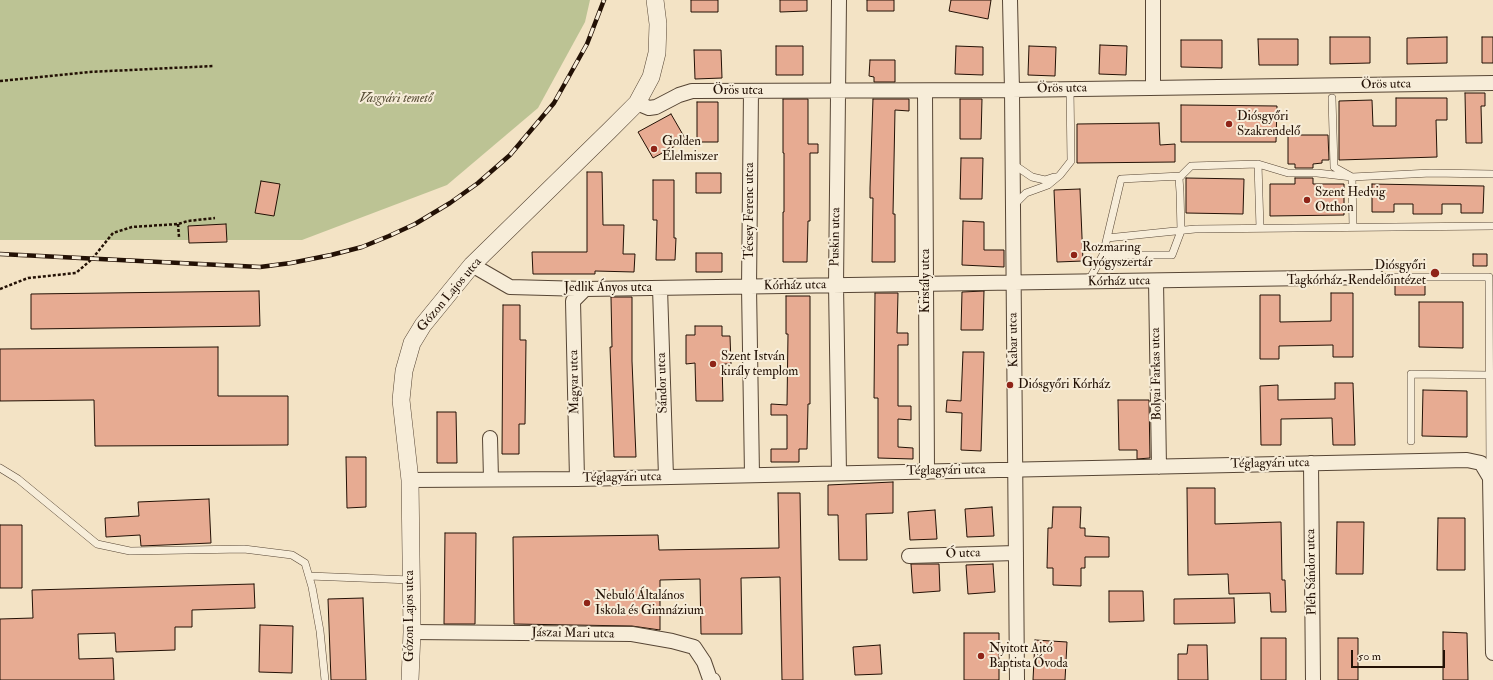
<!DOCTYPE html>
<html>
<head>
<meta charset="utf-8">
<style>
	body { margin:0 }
	#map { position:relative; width:1493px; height:680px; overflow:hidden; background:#f3e3c5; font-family:"IM FELL Double Pica",serif }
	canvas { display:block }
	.scale { position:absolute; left:1351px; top:650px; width:94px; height:18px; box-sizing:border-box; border:2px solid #231105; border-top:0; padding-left:5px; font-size:12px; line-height:14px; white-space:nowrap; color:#231105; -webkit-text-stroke:3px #f7edd9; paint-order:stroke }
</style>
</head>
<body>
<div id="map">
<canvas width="1493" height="680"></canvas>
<div class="scale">50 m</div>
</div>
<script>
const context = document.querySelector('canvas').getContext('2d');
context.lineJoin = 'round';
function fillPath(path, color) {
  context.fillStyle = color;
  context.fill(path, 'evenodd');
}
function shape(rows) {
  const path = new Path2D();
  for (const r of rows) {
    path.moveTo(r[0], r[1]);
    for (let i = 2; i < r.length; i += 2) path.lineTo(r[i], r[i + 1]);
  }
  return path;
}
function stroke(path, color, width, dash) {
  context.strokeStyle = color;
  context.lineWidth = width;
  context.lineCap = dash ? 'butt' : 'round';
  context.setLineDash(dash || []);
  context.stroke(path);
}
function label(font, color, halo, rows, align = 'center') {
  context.font = font + ' "IM FELL Double Pica",serif';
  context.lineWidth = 4;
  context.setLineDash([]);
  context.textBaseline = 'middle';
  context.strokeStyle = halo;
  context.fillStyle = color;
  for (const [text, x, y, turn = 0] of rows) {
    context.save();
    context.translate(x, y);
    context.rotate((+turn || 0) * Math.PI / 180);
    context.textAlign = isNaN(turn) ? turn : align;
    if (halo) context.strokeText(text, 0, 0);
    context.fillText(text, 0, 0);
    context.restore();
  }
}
const green = shape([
	[0,0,590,0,585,22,538,108,447,185,302,240,0,240]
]);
const building = shape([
	[691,0,718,0,718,12,691,12,691,0],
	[780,0,807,0,807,11,780,12,780,0],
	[867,0,894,0,894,11,867,11,867,0],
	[951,0,991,0,988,19,949,11,951,0],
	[1330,37,1370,37,1370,63,1330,64,1330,37],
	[1447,37,1447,63,1407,64,1407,38,1447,37],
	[1482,37,1493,37,1493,63,1482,63,1482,37],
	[1258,39,1298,39,1298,65,1259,65,1258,39],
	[1181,40,1222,40,1222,68,1181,67,1181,40],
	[1100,45,1127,46,1126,75,1099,74,1100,45],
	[776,46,803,46,803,75,776,75,776,46],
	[956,46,983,47,983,75,955,74,956,46],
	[1029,46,1056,47,1055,76,1028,75,1029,46],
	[694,50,721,50,722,78,695,79,694,50],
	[870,60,895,60,895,82,874,82,874,77,869,76,870,60],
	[1465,93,1485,93,1485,106,1481,106,1482,143,1466,143,1465,93],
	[1396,98,1447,98,1447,120,1436,120,1437,157,1339,160,1339,101,1372,100,1373,126,1396,126,1396,98],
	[783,99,808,99,808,144,818,144,818,153,810,153,810,221,808,221,807,262,783,262,783,212,784,212,784,153,783,153,783,99],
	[873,99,909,99,909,111,895,110,893,214,895,214,895,262,872,262,873,198,870,198,870,188,873,99],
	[960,99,982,99,981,139,960,139,960,99],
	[697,102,718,102,718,142,697,142,697,102],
	[1181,105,1277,106,1276,142,1181,142,1181,105],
	[671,114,686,140,653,158,638,132,671,114],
	[1159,123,1160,145,1175,144,1175,162,1077,163,1077,124,1159,123],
	[1288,135,1328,135,1329,160,1322,160,1322,163,1313,164,1313,168,1295,168,1295,164,1288,164,1288,135],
	[961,158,983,158,982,199,960,199,961,158],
	[587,172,602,172,603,225,624,225,623,254,635,254,634,272,595,271,595,274,533,274,532,252,587,252,587,172],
	[696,173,721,173,721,193,696,193,696,173],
	[1186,178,1244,179,1243,214,1186,213,1186,178],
	[1295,178,1313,178,1313,184,1344,184,1344,215,1270,216,1270,184,1295,184,1295,178],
	[653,180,674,180,674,238,676,238,675,260,656,260,657,220,653,220,653,180],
	[261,181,280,184,274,216,255,213,261,181],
	[1372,184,1484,186,1483,213,1461,213,1461,204,1442,204,1442,214,1413,214,1413,204,1394,204,1394,212,1372,212,1372,184],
	[1080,189,1083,261,1057,262,1054,190,1080,189],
	[963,221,984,222,984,250,1004,250,1004,267,962,265,963,221],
	[226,224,227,242,189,243,188,226,226,224],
	[696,253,722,253,722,272,696,272,696,253],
	[1473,254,1487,254,1487,266,1473,266,1473,254],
	[1395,284,1425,284,1425,295,1395,295,1395,284],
	[259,291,260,326,31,329,31,294,259,291],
	[984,291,983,330,961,330,962,292,984,291],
	[875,293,898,293,897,333,908,333,908,345,898,345,898,406,911,406,911,420,898,419,898,447,913,448,913,459,878,458,878,398,874,398,875,293],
	[1331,293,1353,293,1353,357,1333,357,1333,345,1279,346,1279,359,1260,359,1260,295,1280,295,1280,322,1331,321,1331,293],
	[786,296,810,296,810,404,808,404,807,449,799,449,799,462,771,462,771,449,787,449,787,415,771,415,771,404,787,405,788,334,786,334,786,296],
	[611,297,632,297,632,361,636,457,614,457,610,347,612,347,611,297],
	[1419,302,1463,302,1463,348,1419,347,1419,302],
	[503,305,520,305,520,340,526,340,525,424,519,424,519,454,502,454,503,305],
	[695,326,722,326,722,336,730,336,731,364,722,364,723,401,696,401,695,363,686,364,686,335,695,335,695,326],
	[218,347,218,396,288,396,288,445,95,446,94,400,0,401,0,349,218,347],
	[963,352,984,352,981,451,961,450,962,413,946,412,947,400,961,401,963,352],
	[1335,383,1353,383,1355,445,1333,445,1332,418,1281,419,1281,445,1261,445,1260,386,1278,385,1278,400,1335,399,1335,383],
	[1423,390,1467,391,1467,437,1422,436,1423,390],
	[1118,400,1149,400,1150,458,1137,459,1137,450,1119,450,1118,400],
	[437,412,456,412,457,463,437,463,437,412],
	[346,457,366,457,366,507,347,508,346,457],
	[893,482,893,513,866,514,867,560,839,560,838,515,828,515,828,485,893,482],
	[1187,488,1215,488,1215,524,1281,522,1282,580,1285,580,1286,612,1271,612,1270,593,1229,594,1228,574,1188,575,1187,488],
	[778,493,800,493,803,680,782,680,780,577,741,578,742,634,701,634,700,579,660,580,660,630,632,626,514,624,513,537,658,535,659,550,779,548,778,493],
	[209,499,211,543,141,546,140,535,106,537,105,518,139,516,138,502,209,499],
	[992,507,994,536,967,537,965,509,992,507],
	[1053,507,1081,507,1080,528,1085,528,1085,536,1109,537,1109,557,1085,557,1085,568,1081,568,1081,586,1053,585,1053,568,1047,568,1048,528,1052,528,1053,507],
	[935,510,937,539,910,540,908,512,935,510],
	[1438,518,1465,518,1465,570,1437,570,1438,518],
	[1337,522,1364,522,1363,574,1336,574,1337,522],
	[0,525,22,525,22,588,0,588,0,525],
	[445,533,476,533,475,624,444,624,445,533],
	[911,564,939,564,940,591,913,593,911,564],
	[993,564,995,592,968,594,966,565,993,564],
	[254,584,255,608,192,610,192,627,175,627,175,650,116,652,115,633,78,634,79,659,113,658,114,680,0,680,0,619,33,618,32,590,254,584],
	[1109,591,1143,591,1144,621,1109,622,1109,591],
	[363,598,366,680,331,680,328,599,363,598],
	[1234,598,1235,623,1174,624,1174,599,1234,598],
	[260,625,293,626,292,673,259,672,260,625],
	[1443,632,1467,633,1468,680,1443,680,1443,632],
	[964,633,999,633,999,680,964,680,964,633],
	[1261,638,1286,638,1286,680,1261,680,1261,638],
	[1338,638,1358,638,1358,680,1338,680,1338,638],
	[1035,640,1067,642,1065,680,1033,680,1035,640],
	[880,645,882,674,855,675,853,647,880,645],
	[1188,645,1207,645,1208,680,1178,680,1178,654,1187,654,1188,645]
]);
const path = shape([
	[0,81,89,72,213,66],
	[178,224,179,237],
	[0,289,28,278,76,273,92,259,113,233,132,227,178,224,188,221,215,218]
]);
const service = shape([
	[1013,164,1032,177,1045,180,1054,177],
	[1258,164,1260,228],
	[1014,205,1026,193,1048,185,1060,175,1071,161,1070,89],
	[1353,227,1352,177,1431,173,1493,174],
	[1107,238,1195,229,1493,226],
	[1103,255,1172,255,1181,231,1180,192,1179,178,1191,166,1258,164,1288,173,1317,173,1352,177,1334,167,1332,98],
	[1377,277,1489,277,1490,472],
	[1088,282,1103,255,1121,179,1181,176],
	[1411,441,1411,374,1489,375],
	[0,468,18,479,97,544,130,551,244,549,292,555,305,563,312,587,320,631,325,680],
	[309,576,411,580]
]);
const minor = shape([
	[1010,0,1012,90,1017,680],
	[1153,88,1153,0],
	[751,91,749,287,752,475],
	[925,91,927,472],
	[637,103,649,108,656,107,679,95,692,91,1012,90,1493,83],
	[472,265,510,287,585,289,1377,277],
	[1156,281,1159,467],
	[660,288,666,477],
	[490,438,491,479],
	[1311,463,1313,680],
	[839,473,836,285,839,0],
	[577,479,573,301,585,289],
	[410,480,577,479,1467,460,1481,463,1490,478,1493,653],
	[909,556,1016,553],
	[412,632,632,634,672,641,694,647,704,662,710,679,713,680]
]);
const tertiary = shape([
	[410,680,412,632,410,480,401,400,404,371,412,343,423,325,472,265,609,131,637,103,651,77,657,53,658,24,655,0]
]);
const rail = shape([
	[0,254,260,267,291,263,331,255,362,247,389,236,415,224,450,203,478,183,510,155,554,103,587,44,604,0]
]);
const markers = [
	[1229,124,4,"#8f2418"],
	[654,149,4,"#8f2418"],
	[1307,200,4,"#8f2418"],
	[1074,255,4,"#8f2418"],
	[1435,273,5,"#8f2418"],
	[713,364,4,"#8f2418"],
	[1010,385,4,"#8f2418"],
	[587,603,4,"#8f2418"],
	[981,656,4,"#8f2418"]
];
const streetNames = [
	["Örös utca",1386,85,-1],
	["Örös utca",1062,89,-1],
	["Örös utca",738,91],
	["Técsey Ferenc utca",750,211,-90],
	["Puskin utca",836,237,-89],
	["Kristály utca",926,281,-90],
	["Kórház utca",1119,282,-1],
	["Kórház utca",795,286,-1],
	["Jedlik Ányos utca",608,288],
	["Gózon Lajos utca",450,295,-50],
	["Kabar utca",1014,340,-91],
	["Bolyai Farkas utca",1157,374,-91],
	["Magyar utca",575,382,-91],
	["Sándor utca",663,383,-92],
	["Téglagyári utca",1270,464,-1],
	["Téglagyári utca",946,471,-1],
	["Téglagyári utca",622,478,-1],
	["Ó utca",963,554,-2],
	["Pléh Sándor utca",1312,572,-91],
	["Gózon Lajos utca",410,616,-90],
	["Jászai Mari utca",573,634,1]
];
const parkNames = [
	["Vasgyári temető",396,99]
];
const poiNames = [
	["Diósgyőri",1237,117],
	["Szakrendelő",1237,132],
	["Golden",662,142],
	["Élelmiszer",662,157],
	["Szent Hedvig",1315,193],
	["Otthon",1315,208],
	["Rozmaring",1082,248],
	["Gyógyszertár",1082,263],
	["Diósgyőri",1426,266,"right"],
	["Tagkórház-Rendelőintézet",1426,281,"right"],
	["Szent István",721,357],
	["király templom",721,372],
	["Diósgyőri Kórház",1018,385],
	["Nebuló Általános",595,596],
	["Iskola és Gimnázium",595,611],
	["Nyitott Ajtó",989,649],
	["Baptista Óvoda",989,664]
];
fillPath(green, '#bcc394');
fillPath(building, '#e7ab92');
stroke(building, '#231105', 1);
stroke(service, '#574635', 8);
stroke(minor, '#574635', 16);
stroke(tertiary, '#574635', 18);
stroke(path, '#231105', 2.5, [3, 2]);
stroke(service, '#f7edd9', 7);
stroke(minor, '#f7edd9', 14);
stroke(tertiary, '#f7edd9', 17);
stroke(rail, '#231105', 4.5);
stroke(rail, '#f7edd9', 3, [9]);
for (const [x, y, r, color] of markers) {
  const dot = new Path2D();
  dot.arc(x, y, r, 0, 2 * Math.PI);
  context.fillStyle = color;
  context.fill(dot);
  stroke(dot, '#f7edd9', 1.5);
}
label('13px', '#231105', '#f7edd9', streetNames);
label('italic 13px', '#594f37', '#f7edd9', parkNames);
label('13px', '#231105', '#f7edd9', poiNames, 'left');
</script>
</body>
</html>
